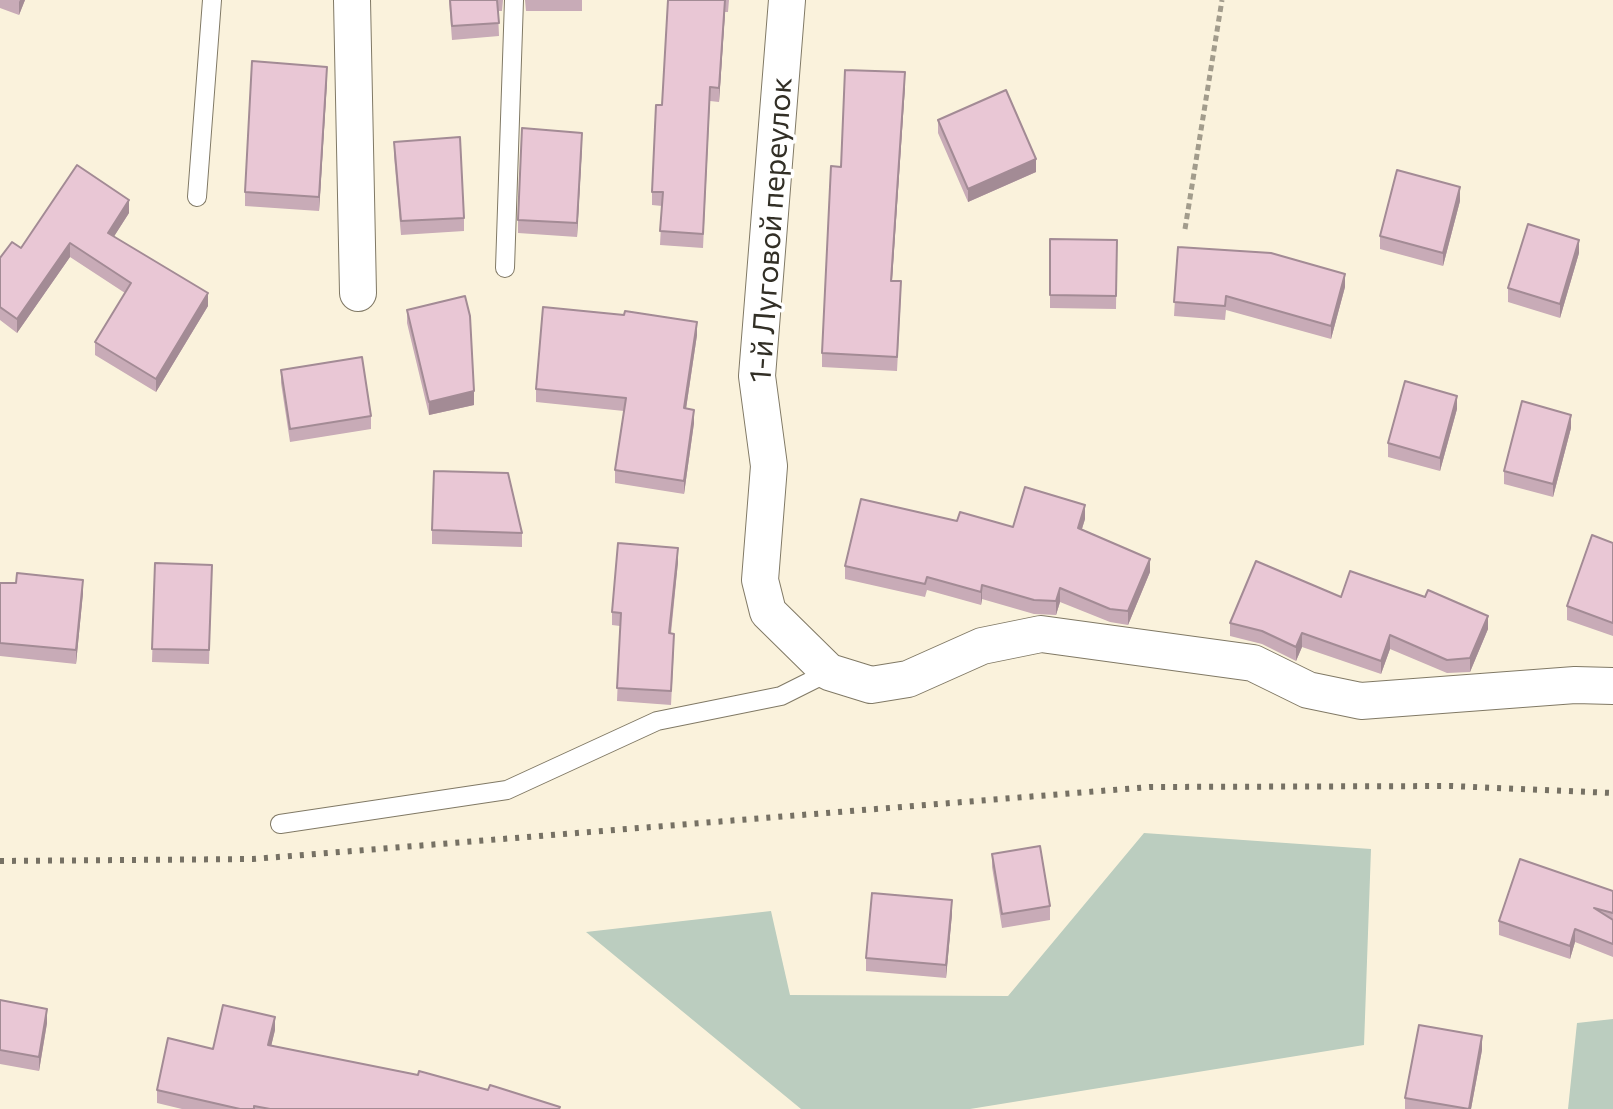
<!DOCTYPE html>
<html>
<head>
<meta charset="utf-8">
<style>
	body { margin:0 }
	canvas { display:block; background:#faf2dc }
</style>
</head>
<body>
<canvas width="1613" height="1109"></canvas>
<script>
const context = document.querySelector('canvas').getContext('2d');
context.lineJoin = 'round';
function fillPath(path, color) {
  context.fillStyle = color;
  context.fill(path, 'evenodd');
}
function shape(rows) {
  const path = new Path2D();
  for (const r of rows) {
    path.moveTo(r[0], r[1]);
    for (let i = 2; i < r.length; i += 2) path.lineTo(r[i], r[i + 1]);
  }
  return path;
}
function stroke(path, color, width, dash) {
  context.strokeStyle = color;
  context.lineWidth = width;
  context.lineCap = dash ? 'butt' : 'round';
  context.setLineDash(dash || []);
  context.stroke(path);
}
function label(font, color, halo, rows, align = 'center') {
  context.font = font + ' Commissioner,sans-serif';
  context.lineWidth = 7;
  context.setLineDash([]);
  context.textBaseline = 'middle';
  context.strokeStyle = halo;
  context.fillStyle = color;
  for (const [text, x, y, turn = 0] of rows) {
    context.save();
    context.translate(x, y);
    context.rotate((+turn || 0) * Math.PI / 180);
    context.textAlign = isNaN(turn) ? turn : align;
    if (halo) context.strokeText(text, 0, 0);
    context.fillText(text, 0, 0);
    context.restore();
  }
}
const green = shape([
	[1144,833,1371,849,1364,1045,970,1109,801,1109,586,932,771,911,790,995,1008,996],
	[1613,1019,1613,1109,1568,1109,1577,1023]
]);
const path = shape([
	[1185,229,1222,0]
]);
const lane = shape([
	[197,197,212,0],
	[505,268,514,0],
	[280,824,507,790,657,721,781,696,829,672]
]);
const street = shape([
	[352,0,358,293],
	[787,0,757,376,769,466,760,580,768,612,829,672,871,685,908,679,982,646,1041,634,1253,663,1308,690,1361,701,1575,685,1613,686]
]);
const rail = shape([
	[0,861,253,859,1150,787,1451,786,1613,793]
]);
const wall = shape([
	[0,0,25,0,19,15,0,8],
	[449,0,503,0,502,11,498,11,499,36,452,40],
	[525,0,582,0,582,11,526,11],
	[668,0,729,0,728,12,725,12,719,102,710,101,703,248,660,245,662,206,652,205,652,192,662,105],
	[327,81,319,211,245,206,245,192],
	[905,86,892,281,901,295,897,371,822,367,822,353,841,167],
	[938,120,1036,172,968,202,938,133],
	[394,142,464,218,464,231,401,235,394,156],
	[582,146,577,237,518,233,518,220],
	[1460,201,1443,266,1380,249,1380,236],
	[129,213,114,236,208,306,156,392,95,355,95,342,125,293,70,257,17,333,0,320,0,258,21,248],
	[1050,239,1117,240,1116,309,1050,308],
	[1178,247,1345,287,1331,339,1226,310,1225,320,1174,316],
	[1579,253,1560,318,1508,302,1508,288],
	[407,310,474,405,429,415,407,323],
	[697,335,686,409,694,423,684,494,615,483,615,470,624,411,536,402,536,389],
	[281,370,371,416,371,429,290,442,281,383],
	[1457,409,1440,471,1388,457,1388,443],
	[1571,428,1553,497,1504,484,1504,471],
	[1085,519,1082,529,1150,572,1128,625,1110,622,1060,602,1056,615,1034,614,982,599,981,605,927,590,925,597,845,579,845,566,957,521,1013,527],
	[432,530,522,533,522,547,432,544],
	[1613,543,1613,636,1567,620,1567,606],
	[678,562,671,634,674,647,671,705,617,701,620,626,612,625,612,612],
	[155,563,212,565,209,664,152,662],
	[0,583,83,593,76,664,0,656],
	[1341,597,1488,629,1470,672,1447,673,1390,649,1381,674,1302,647,1296,661,1262,644,1230,636,1230,623],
	[992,854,1050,906,1050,920,1002,928,992,867],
	[1613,891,1613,957,1575,942,1570,959,1499,935,1499,921],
	[952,914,946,978,866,971,866,958],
	[0,1000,47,1023,39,1071,0,1064],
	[275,1030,271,1046,560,1109,182,1109,157,1103,157,1090,213,1049],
	[1482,1050,1471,1109,1405,1109,1405,1098]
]);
const shadedWall = shape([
	[20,0,25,0,19,15,19,2],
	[725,0,725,12,719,102,719,88],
	[327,67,327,81,319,211,319,197],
	[905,72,905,86,891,294,891,281],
	[582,133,582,146,577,237,577,223],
	[1036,159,1036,172,968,202,968,189],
	[1460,187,1460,201,1443,266,1443,253],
	[129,200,129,213,108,246,108,233],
	[1579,240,1579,253,1560,318,1560,304],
	[70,243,70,257,17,333,17,319],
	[1345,274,1345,287,1331,339,1331,326],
	[208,293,208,306,156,392,156,379],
	[697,322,697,335,684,422,684,408],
	[474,391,474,405,429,415,429,402],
	[1457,396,1457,409,1440,471,1440,458],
	[694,410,694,423,684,494,684,481],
	[1571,415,1571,428,1553,497,1553,484],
	[1085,505,1085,519,1078,541,1078,528],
	[678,548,678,562,669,647,669,633],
	[1150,559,1150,572,1128,625,1128,611],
	[83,580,83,593,76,664,76,650],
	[982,585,982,599,981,605,981,592],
	[1060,588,1060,602,1056,615,1056,601],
	[1488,616,1488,629,1470,672,1470,658],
	[1302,633,1302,647,1296,661,1296,647],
	[1390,635,1390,649,1381,674,1381,661],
	[952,900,952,914,946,978,946,965],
	[1575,929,1575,942,1570,959,1570,946],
	[47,1009,47,1023,39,1071,39,1057],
	[275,1017,275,1030,268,1059,268,1045],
	[1482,1036,1482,1050,1471,1109,1469,1109]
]);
const building = shape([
	[450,0,497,0,499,23,452,26,450,0],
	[668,0,725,0,719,88,710,87,703,234,660,231,663,192,652,192,656,105,662,105,668,0],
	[252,61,327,67,319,197,245,192,252,61],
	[845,70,905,72,891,281,901,281,897,357,822,353,831,166,841,167,845,70],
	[1006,90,1036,159,968,189,938,120,1006,90],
	[522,128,582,133,577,223,518,220,522,128],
	[460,137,464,218,401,221,394,142,460,137],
	[77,165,129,200,108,233,208,293,156,379,95,342,131,283,70,243,17,319,0,307,0,258,12,242,21,248,77,165],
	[1397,170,1460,187,1443,253,1380,236,1397,170],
	[1528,224,1579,240,1560,304,1508,288,1528,224],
	[1050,239,1117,240,1116,296,1050,295,1050,239],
	[1178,247,1271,253,1345,274,1331,326,1226,296,1225,306,1174,302,1178,247],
	[465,296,470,316,474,391,429,402,407,310,465,296],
	[543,307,624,315,625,311,697,322,684,408,694,410,684,481,615,470,626,398,536,389,543,307],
	[362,357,371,416,290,429,281,370,362,357],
	[1405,381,1457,396,1440,458,1388,443,1405,381],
	[1522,401,1571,415,1553,484,1504,471,1522,401],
	[434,471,508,473,522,533,432,530,434,471],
	[1025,487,1085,505,1078,528,1150,559,1128,611,1110,609,1060,588,1056,601,1034,600,982,585,981,592,927,577,925,584,845,566,861,499,957,521,960,512,1013,527,1025,487],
	[1592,535,1613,543,1613,623,1567,606,1592,535],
	[618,543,678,548,669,633,674,634,671,691,617,688,621,613,612,612,618,543],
	[1256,561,1341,597,1350,571,1425,597,1428,590,1488,616,1470,658,1447,660,1390,635,1381,661,1302,633,1296,647,1262,631,1230,623,1256,561],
	[155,563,212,565,209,650,152,649,155,563],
	[17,573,83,580,76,650,0,643,0,583,16,583,17,573],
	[1040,846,1050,906,1002,914,992,854,1040,846],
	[1520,859,1613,891,1613,913,1594,908,1613,920,1613,944,1575,929,1570,946,1499,921,1520,859],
	[872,893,952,900,946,965,866,958,872,893],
	[0,1000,47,1009,39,1057,0,1050,0,1000],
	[223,1005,275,1017,268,1045,418,1075,419,1071,488,1090,490,1085,560,1107,559,1109,270,1109,254,1106,254,1109,240,1109,157,1090,168,1038,213,1049,223,1005],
	[1419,1025,1482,1036,1469,1109,1405,1098,1419,1025]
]);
const streetNames = [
	["1-й Луговой переулок",771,230,-86]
];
fillPath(green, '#bbcdbf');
stroke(lane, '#807965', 20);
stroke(street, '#807965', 38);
stroke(path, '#a29c8c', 5, [6, 4]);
stroke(lane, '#fff', 18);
stroke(street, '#fff', 36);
stroke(rail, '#767164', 6, [4, 8]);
fillPath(wall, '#c8abb7');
fillPath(shadedWall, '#a38b95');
fillPath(building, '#e9c7d5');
stroke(building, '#a38b95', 2);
label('30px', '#322f26', '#fff', streetNames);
</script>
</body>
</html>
